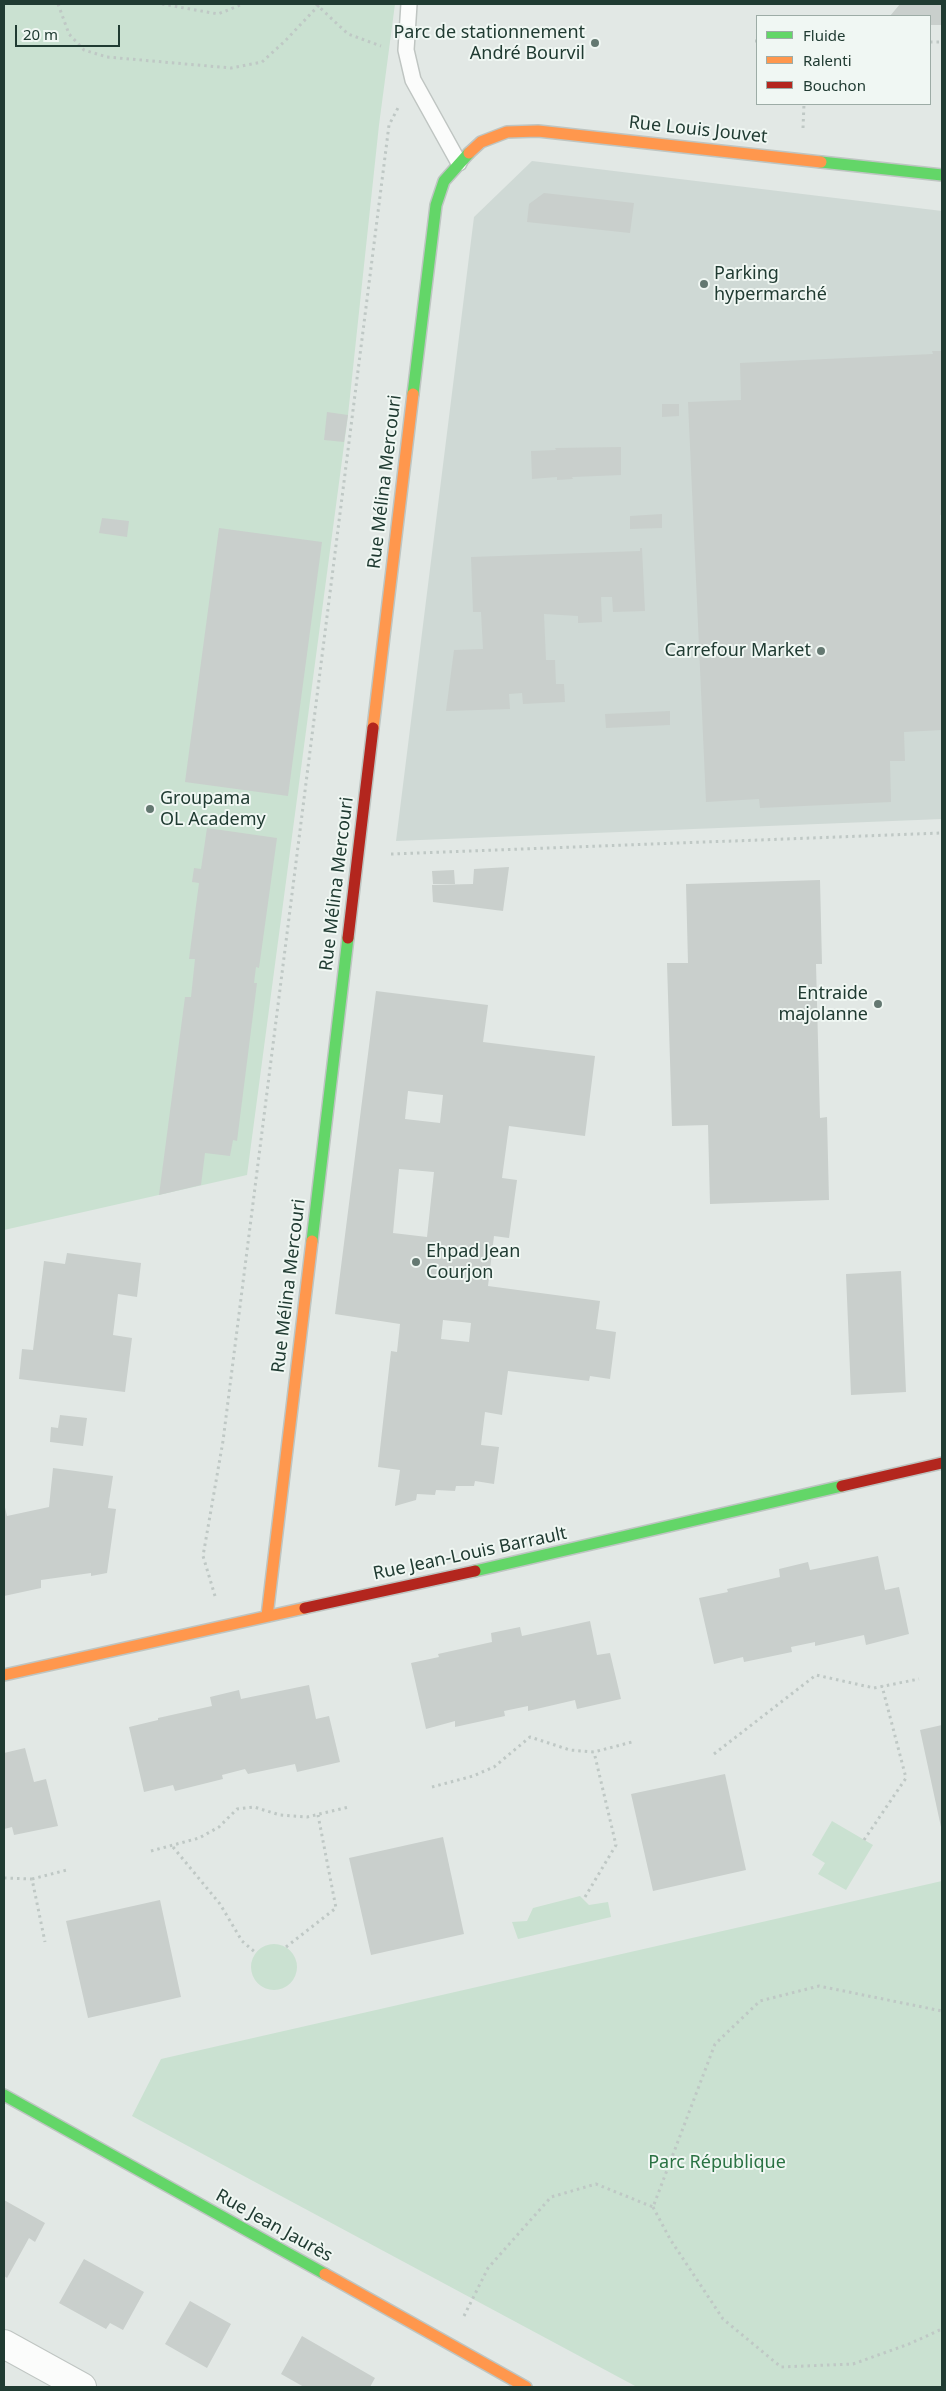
<!DOCTYPE html>
<html>
<head>
<meta charset="utf-8">
<style>
	body { margin:0 }
	#map { position:relative; width:946px; height:2391px; overflow:hidden; background:#e2e8e5; font-family:"Noto Sans",sans-serif }
	canvas { display:block }
	.frame { position:absolute; inset:0; border:5px solid #203b32; pointer-events:none }
	.legend { position:absolute; left:756px; top:15px; width:175px; height:90px; box-sizing:border-box; background:#f0f7f3; border:1px solid #9daca6; margin:0; padding:6px 9px; list-style:none; font-size:15px; color:#203b32 }
	.legend li { display:flex; align-items:center; gap:10px; height:25px }
	.legend b { width:25px; border:1px solid #9daca6 }
	.scale { position:absolute; left:15px; top:25px; width:105px; height:22px; box-sizing:border-box; border:2px solid #203b32; border-top:0; padding-left:6px; font-size:15px; line-height:18px; white-space:nowrap; color:#203b32; -webkit-text-stroke:4px #f0f7f3; paint-order:stroke }
</style>
</head>
<body>
<div id="map">
<canvas width="946" height="2391"></canvas>
<div class="frame"></div>
<ul class="legend">
<li><b style="height:6px;background:#63d668"></b>Fluide</li>
<li><b style="height:6px;background:#ff974d"></b>Ralenti</li>
<li><b style="height:6px;background:#b3261e"></b>Bouchon</li>
</ul>
<div class="scale">20 m</div>
</div>
<script>
const context = document.querySelector('canvas').getContext('2d');
context.lineJoin = 'round';
function fillPath(path, color) {
  context.fillStyle = color;
  context.fill(path, 'evenodd');
}
function shape(rows) {
  const path = new Path2D();
  for (const r of rows) {
    if (r.length === 3) {
      path.moveTo(r[0] + r[2], r[1]);
      path.arc(r[0], r[1], r[2], 0, 2 * Math.PI);
      continue;
    }
    path.moveTo(r[0], r[1]);
    for (let i = 2; i < r.length; i += 2) path.lineTo(r[i], r[i + 1]);
  }
  return path;
}
function stroke(path, color, width, dash) {
  context.strokeStyle = color;
  context.lineWidth = width;
  context.lineCap = dash ? 'butt' : 'round';
  context.setLineDash(dash || []);
  context.stroke(path);
}
function label(font, color, halo, rows, align = 'center') {
  context.font = font + ' "Noto Sans",sans-serif';
  context.lineWidth = 4;
  context.setLineDash([]);
  context.textBaseline = 'middle';
  context.strokeStyle = halo;
  context.fillStyle = color;
  for (const [text, x, y, turn = 0] of rows) {
    context.save();
    context.translate(x, y);
    context.rotate((+turn || 0) * Math.PI / 180);
    context.textAlign = isNaN(turn) ? turn : align;
    if (halo) context.strokeText(text, 0, 0);
    context.fillText(text, 0, 0);
    context.restore();
  }
}
const built = shape([
	[532,161,942,211,942,819,396,841,474,217]
]);
const green = shape([
	[4,4,395,4,379,125,348,415,247,1175,4,1230],
	[832,1821,873,1845,846,1890,818,1874,825,1863,812,1855],
	[942,1881,942,2387,637,2387,132,2116,161,2059],
	[580,1896,589,1905,608,1902,611,1917,518,1939,512,1922,527,1921,533,1908],
	[274,1967,23]
]);
const building = shape([
	[900,4,942,4,942,25,930,25,930,16,890,16],
	[544,193,634,203,630,233,527,222,529,204],
	[932,351,942,351,942,515,940,515,942,572,942,730,904,732,905,761,890,761,891,802,760,808,759,799,706,802,688,402,741,400,740,363,933,354],
	[662,404,679,404,679,416,662,417],
	[327,412,348,415,344,442,324,440],
	[621,447,621,475,572,477,573,479,557,480,557,477,532,479,531,451,556,450,555,448],
	[662,514,662,528,630,529,630,516],
	[102,518,129,521,127,537,99,533],
	[219,528,322,542,288,796,185,782],
	[640,548,642,548,645,611,613,612,612,597,601,597,602,622,578,623,578,616,544,614,546,660,555,660,556,684,564,684,565,702,523,704,522,693,509,694,510,709,446,711,454,650,483,649,481,612,473,612,471,557,640,551],
	[670,711,670,725,606,728,605,714],
	[207,828,277,838,259,968,256,967,254,983,257,983,237,1141,233,1140,230,1156,205,1153,201,1185,159,1195,185,997,191,997,195,959,189,959,199,883,192,882,194,868,201,869],
	[509,867,503,911,433,902,432,885,473,884,474,869],
	[454,870,455,884,433,884,432,871],
	[820,880,822,964,816,964,820,1118,827,1117,829,1200,710,1204,708,1125,672,1126,667,963,688,963,686,884],
	[376,991,488,1005,483,1042,595,1056,585,1136,509,1126,502,1178,517,1180,509,1238,494,1236,488,1286,600,1301,596,1329,616,1332,610,1379,590,1376,589,1381,508,1371,502,1415,485,1412,481,1445,499,1447,494,1484,475,1481,474,1486,456,1486,455,1491,436,1490,435,1495,417,1494,416,1500,395,1506,400,1470,378,1467,391,1351,397,1352,400,1324,335,1314],
	[408,1091,443,1095,440,1123,405,1119],
	[399,1169,434,1172,427,1237,393,1233],
	[443,1320,471,1323,469,1342,441,1339],
	[67,1253,141,1263,137,1297,118,1294,113,1335,132,1338,125,1392,19,1379,22,1349,33,1350,44,1261,65,1264],
	[901,1271,906,1392,851,1395,846,1274],
	[60,1415,87,1418,83,1446,50,1442,51,1427,58,1428],
	[53,1468,113,1476,108,1508,116,1509,107,1573,91,1576,91,1573,41,1580,41,1588,4,1596,4,1503,7,1516,49,1507],
	[878,1556,885,1590,899,1587,909,1634,866,1645,864,1635,815,1646,815,1642,791,1647,792,1652,744,1662,743,1657,714,1664,699,1598,728,1592,727,1589,780,1577,779,1569,808,1562,810,1570],
	[590,1621,597,1655,610,1653,621,1699,577,1709,575,1700,528,1711,528,1706,504,1711,505,1716,455,1727,455,1721,426,1729,411,1663,439,1657,438,1654,492,1642,491,1633,520,1627,522,1636],
	[309,1685,316,1719,329,1716,340,1762,297,1772,295,1764,248,1774,245,1769,222,1775,223,1779,175,1791,173,1785,144,1792,129,1727,158,1720,158,1718,212,1706,210,1697,239,1690,241,1699],
	[942,1725,942,1827,941,1827,920,1730],
	[25,1748,34,1782,46,1779,58,1826,14,1835,12,1827,4,1829,4,1753],
	[725,1774,746,1870,653,1891,631,1794],
	[443,1837,464,1934,371,1955,349,1858],
	[160,1900,181,1997,88,2018,66,1921],
	[4,2200,45,2223,35,2242,29,2238,7,2278,4,2276],
	[84,2259,144,2292,123,2330,110,2323,106,2329,59,2303],
	[190,2301,231,2324,207,2368,165,2344],
	[302,2336,375,2378,370,2387,304,2387,281,2374]
]);
const path = shape([
	[58,4,69,34,84,50,107,57,231,68,262,62,285,41,320,4],
	[162,4,218,14,243,4],
	[316,4,348,34,381,46],
	[755,41,757,41],
	[930,42,942,42],
	[803,128,804,104],
	[391,854,942,833],
	[215,1596,203,1556,223,1441,389,125,399,106],
	[714,1754,816,1675,874,1688,919,1679],
	[432,1787,473,1776,494,1767,530,1737,570,1750,594,1752,632,1742],
	[864,1840,906,1778,882,1686],
	[173,1847,220,1904,242,1941,256,1953],
	[151,1851,199,1838,219,1827,237,1809,254,1807,280,1815,307,1817,349,1807],
	[4,1878,32,1879,45,1942],
	[32,1879,67,1870],
	[585,1897,616,1845,594,1752],
	[286,1947,336,1908,318,1815],
	[653,2207,670,2239,723,2319,781,2367,853,2364,909,2344,942,2329],
	[464,2316,488,2268,551,2197,596,2184,653,2207,715,2044,760,2001,819,1986,942,2011]
]);
const lane = shape([
	[409,4,406,50,413,80,459,163]
]);
const street = shape([
	[4,2344,82,2387]
]);
const fast = shape([
	[821,162,942,175],
	[413,394,436,205,444,181,469,153],
	[312,1241,348,938],
	[475,1571,842,1486],
	[4,2095,325,2274]
]);
const slow = shape([
	[469,153,481,142,507,132,538,131,821,162],
	[373,728,413,394],
	[267,1616,312,1241],
	[4,1675,305,1608],
	[325,2274,526,2387]
]);
const jam = shape([
	[348,938,373,728],
	[842,1486,942,1463],
	[305,1608,475,1571]
]);
const markers = [
	[595,43,5,"#647871"],
	[704,284,5,"#647871"],
	[821,651,5,"#647871"],
	[150,809,5,"#647871"],
	[878,1004,5,"#647871"],
	[416,1262,5,"#647871"]
];
const poiNames = [
	["Parc de stationnement",585,33],
	["André Bourvil",585,54],
	["Parking",714,274,"left"],
	["hypermarché",714,295,"left"],
	["Carrefour Market",811,651],
	["Groupama",160,799,"left"],
	["OL Academy",160,820,"left"],
	["Entraide",868,994],
	["majolanne",868,1015],
	["Ehpad Jean",426,1252,"left"],
	["Courjon",426,1273,"left"]
];
const streetNames = [
	["Rue Louis Jouvet",698,130,6],
	["Rue Mélina Mercouri",385,482,-83],
	["Rue Mélina Mercouri",337,884,-83],
	["Rue Mélina Mercouri",289,1286,-83],
	["Rue Jean-Louis Barrault",470,1554,-12],
	["Rue Jean Jaurès",274,2226,29]
];
const parkNames = [
	["Parc République",717,2163]
];
fillPath(built, '#cfd9d5');
fillPath(green, '#cae1d1');
fillPath(building, '#c9cfcc');
stroke(lane, '#bfc5c2', 18);
stroke(street, '#bfc5c2', 30);
stroke(fast, '#bec5c2', 14);
stroke(slow, '#bec5c2', 14);
stroke(jam, '#bec5c2', 14);
stroke(path, '#bfc8c5', 3, [2.5, 4]);
stroke(lane, '#fbfcfb', 15);
stroke(street, '#fbfcfb', 28);
stroke(fast, '#63d668', 11);
stroke(slow, '#ff974d', 11);
stroke(jam, '#b3261e', 11);
for (const [x, y, r, color] of markers) {
  const dot = new Path2D();
  dot.arc(x, y, r, 0, 2 * Math.PI);
  context.fillStyle = color;
  context.fill(dot);
  stroke(dot, '#f0f7f3', 2);
}
label('18px', '#203b32', '#f0f7f3', poiNames, 'right');
label('18px', '#203b32', '#f0f7f3', streetNames);
label('18px', '#2a7243', '#f0f7f3', parkNames);
</script>
</body>
</html>
